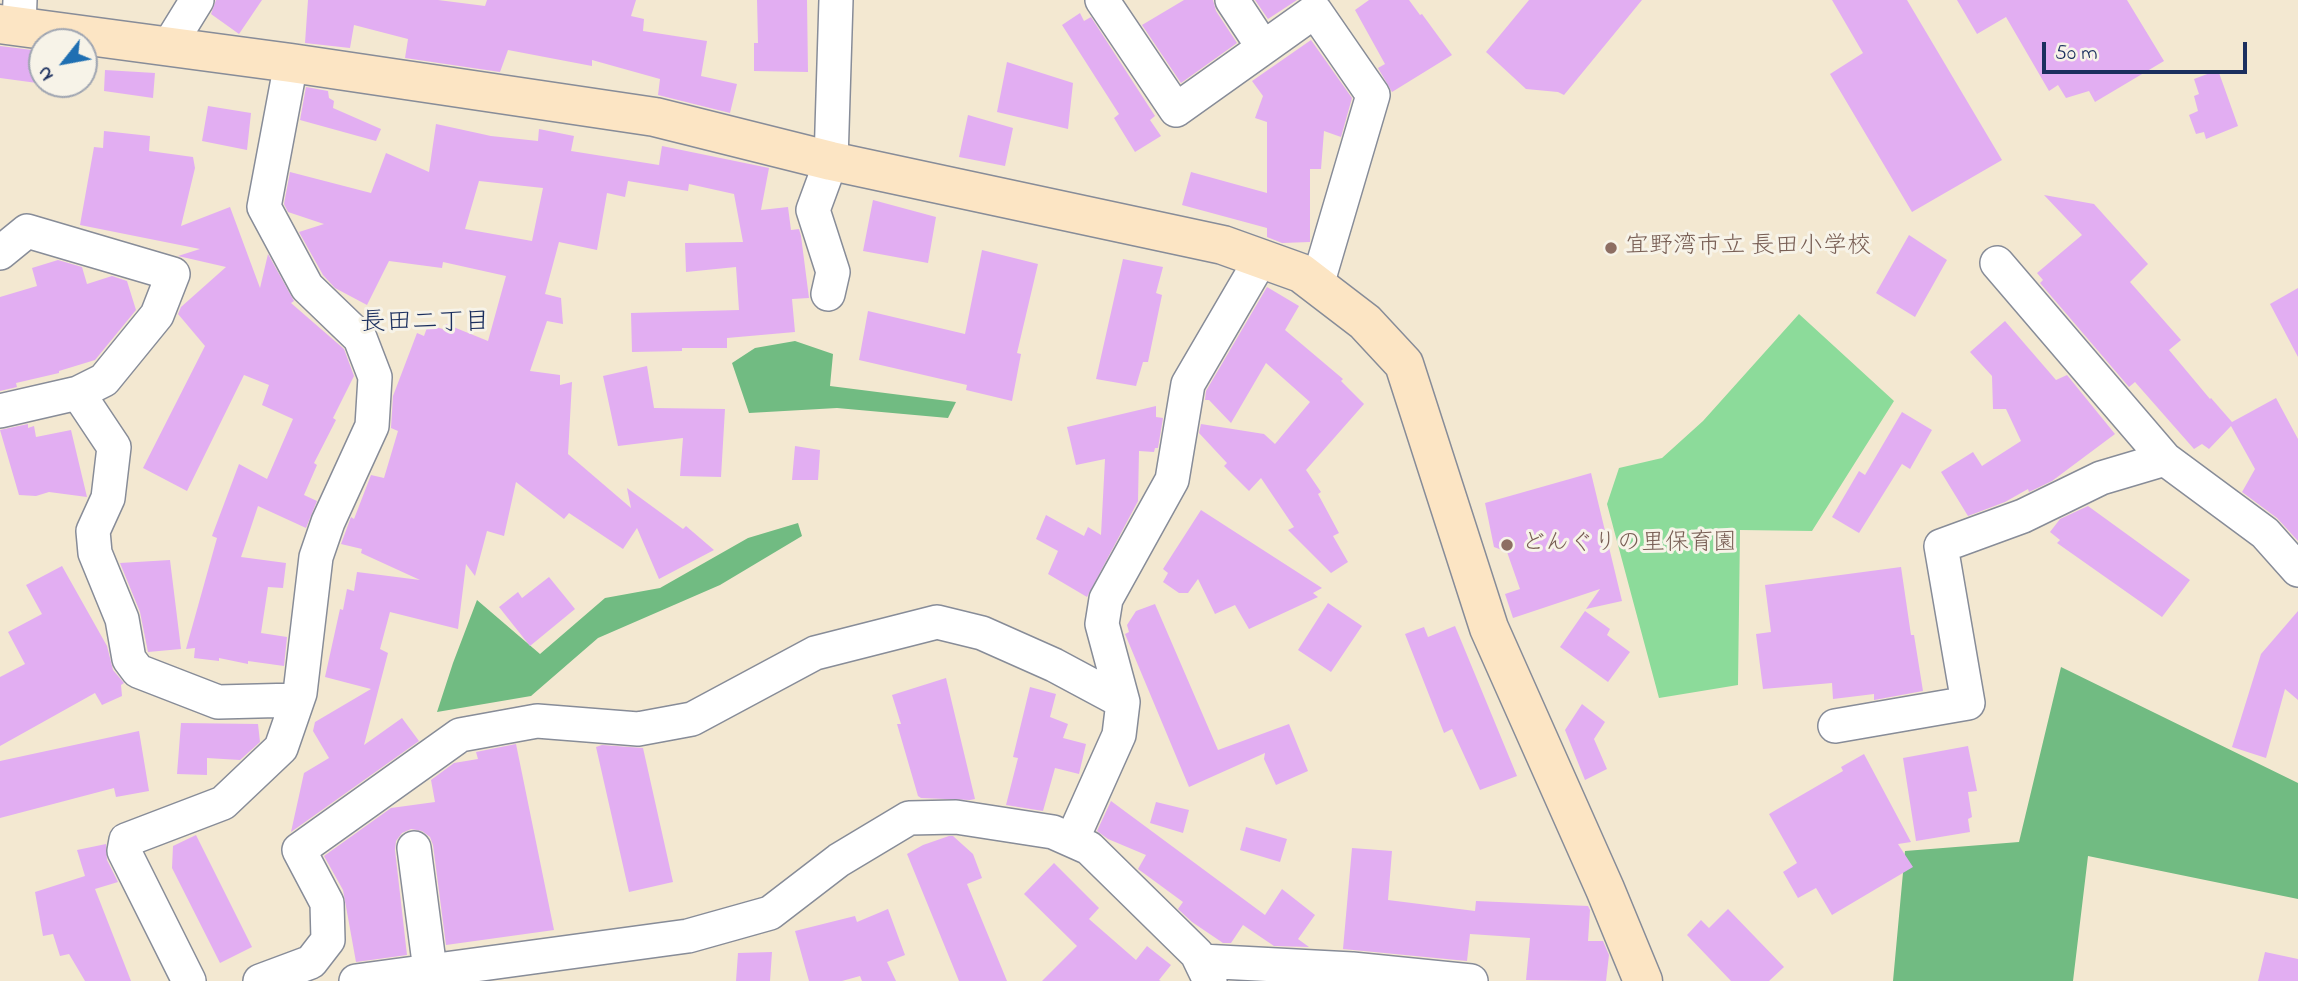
<!DOCTYPE html>
<html>
<head>
<meta charset="utf-8">
<style>
	body { margin:0 }
	#map { position:relative; width:2298px; height:981px; overflow:hidden; background:#f3e8d1; font-family:"Indie Flower",sans-serif }
	canvas { display:block }
	.north { position:absolute; left:28px; top:28px; width:70px; height:70px; box-sizing:border-box; background:#f7f3e8; border:2px solid #9fa5b1; border-radius:50%; rotate:239deg; font-size:19px; font-weight:700; line-height:28px; text-align:center; color:#1b2f5e }
	.north::after { content:''; display:block; margin:auto; width:24px; height:32px; background:#1f6fb2; clip-path:polygon(50% 0,100% 100%,50% 72%,0 100%) }
	.scale { position:absolute; left:2042px; top:42px; width:205px; height:32px; box-sizing:border-box; border:4px solid #1b2f5e; border-top:0; padding-left:9px; font-size:21px; line-height:24px; white-space:nowrap; color:#1b2f5e; -webkit-text-stroke:5px #f7f3e8; paint-order:stroke }
</style>
</head>
<body>
<div id="map">
<canvas width="2298" height="981"></canvas>
<div class="north">N</div>
<div class="scale">50 m</div>
</div>
<script>
const context = document.querySelector('canvas').getContext('2d');
context.lineJoin = 'round';
function fillPath(path, color) {
  context.fillStyle = color;
  context.fill(path, 'evenodd');
}
function shape(rows) {
  const path = new Path2D();
  for (const r of rows) {
    path.moveTo(r[0], r[1]);
    for (let i = 2; i < r.length; i += 2) path.lineTo(r[i], r[i + 1]);
  }
  return path;
}
function stroke(path, color, width, dash) {
  context.strokeStyle = color;
  context.lineWidth = width;
  context.lineCap = dash ? 'butt' : 'round';
  context.setLineDash(dash || []);
  context.stroke(path);
}
function label(font, color, halo, rows, align = 'center') {
  context.font = font + ' "Indie Flower","Klee One",sans-serif';
  context.lineWidth = 6;
  context.setLineDash([]);
  context.textBaseline = 'middle';
  context.strokeStyle = halo;
  context.fillStyle = color;
  for (const [text, x, y, turn = 0] of rows) {
    context.save();
    context.translate(x, y);
    context.rotate((+turn || 0) * Math.PI / 180);
    context.textAlign = isNaN(turn) ? turn : align;
    if (halo) context.strokeText(text, 0, 0);
    context.fillText(text, 0, 0);
    context.restore();
  }
}
const green = shape([
	[1799,314,1894,401,1812,531,1740,530,1738,685,1659,698,1607,504,1619,468,1662,458,1703,421]
]);
const forest = shape([
	[795,341,833,354,830,386,956,402,948,418,837,408,749,413,732,363,755,348],
	[798,523,802,536,720,585,598,638,531,696,437,712,453,663,477,600,540,654,605,598,660,588,748,538],
	[2061,667,2298,783,2298,899,2088,856,2073,981,1893,981,1905,851,2019,842]
]);
const building = shape([
	[216,0,262,0,239,34,211,14],
	[308,0,438,0,485,6,487,0,636,0,631,16,644,19,643,31,707,41,701,76,737,84,730,113,658,95,660,79,592,60,592,66,508,50,500,72,405,58,408,39,354,25,350,48,305,43],
	[757,0,807,0,808,72,754,71,754,43,758,43],
	[1184,0,1213,0,1216,11,1237,43,1181,83,1142,25],
	[1255,0,1297,0,1268,19],
	[1369,0,1409,0,1420,15,1422,14,1452,55,1392,92,1378,68,1385,64,1355,10],
	[1529,0,1642,0,1564,95,1558,92,1526,89,1486,52],
	[1832,0,1907,0,2002,160,1912,212,1830,74,1863,53],
	[1957,0,2127,0,2164,61,2095,102,2089,91,2066,98,2058,85,2049,91,2006,17,1977,34],
	[1080,13,1084,21,1091,17,1155,116,1150,120,1161,136,1135,152,1114,118,1119,114,1062,25],
	[1311,40,1352,98,1341,137,1324,131,1321,169,1310,169,1310,242,1282,243,1267,237,1267,228,1182,205,1191,172,1267,193,1267,122,1255,118,1263,96,1252,81],
	[0,46,40,51,37,83,0,78],
	[1007,62,1073,83,1068,129,997,112],
	[105,70,155,73,153,98,104,91],
	[2218,70,2238,126,2206,139,2204,132,2196,134,2189,115,2198,111,2194,96,2199,94,2194,79],
	[306,87,328,91,329,98,334,101,333,108,381,129,376,141,300,120],
	[208,106,251,113,247,150,202,141],
	[968,115,1013,128,1005,166,959,157],
	[436,124,491,136,538,141,539,129,574,136,571,151,659,165,662,146,769,168,761,210,788,207,791,230,799,229,801,236,809,298,792,299,795,332,727,338,727,348,682,348,682,351,632,352,631,313,739,310,736,267,686,272,685,243,743,242,734,194,689,184,688,191,628,181,625,197,607,193,597,250,559,242,545,294,561,298,563,324,547,321,530,371,560,375,560,385,572,382,568,454,631,508,627,488,683,529,686,526,714,550,659,579,637,528,623,549,569,513,564,519,516,482,504,536,487,531,475,576,466,564,458,629,390,612,380,649,388,653,364,745,402,718,419,741,291,832,304,773,329,758,313,731,315,722,371,689,325,677,340,609,343,610,347,589,354,591,357,572,420,580,361,553,362,549,341,544,351,517,354,519,371,475,384,478,398,431,391,428,393,396,417,333,424,336,428,325,443,329,446,324,488,341,506,276,443,262,442,268,389,261,367,305,335,288,323,275,299,232,324,224,288,212,284,204,290,172,371,193,386,153,429,172],
	[479,181,543,188,532,241,465,229],
	[104,131,150,136,149,151,193,157,195,168,181,226,230,207,260,288,268,254,294,301,291,303,344,349,354,376,333,418,336,420,314,463,317,465,304,495,317,501,306,528,258,506,241,557,286,563,283,588,268,587,261,633,287,637,284,666,248,661,248,664,219,658,219,661,194,658,195,648,186,649,217,538,212,536,239,464,267,479,293,419,262,405,269,385,244,375,187,491,143,468,205,346,178,314,181,307,226,267,178,256,200,249,80,225,94,147,103,148],
	[2044,195,2094,204,2148,264,2130,282,2181,340,2169,350,2210,399,2211,398,2232,422,2276,398,2298,439,2298,541,2277,518,2242,492,2255,469,2231,426,2209,449,2202,444,2194,449,2135,382,2129,387,2040,283,2043,280,2037,273,2082,235],
	[873,200,936,217,928,263,863,251],
	[1909,235,1947,260,1915,317,1876,293],
	[982,250,1038,264,1017,353,1021,354,1012,401,966,390,967,385,859,360,868,311,965,334],
	[1123,259,1163,267,1156,293,1162,295,1148,362,1143,362,1136,386,1096,379],
	[58,260,82,267,87,284,112,276,127,281,136,310,95,360,59,371,59,373,16,383,17,387,0,391,0,297,37,286,32,268],
	[1267,287,1299,306,1285,330,1343,379,1341,381,1364,404,1306,470,1321,492,1318,494,1339,533,1333,536,1348,562,1331,573,1288,530,1294,527,1261,478,1249,491,1224,466,1227,463,1199,433,1201,424,1264,434,1275,444,1310,402,1266,363,1231,423,1209,400,1205,400,1206,391],
	[2298,288,2298,357,2270,304],
	[2005,321,2056,380,2067,375,2115,434,2052,481,2029,492,2028,489,2005,502,1968,516,1941,472,1973,452,1982,466,2021,441,2006,409,1993,409,1992,376,1970,352],
	[647,366,654,408,725,409,721,477,680,476,683,438,618,446,603,376],
	[1156,406,1156,417,1163,418,1158,448,1155,448,1154,452,1139,451,1138,501,1087,597,1048,574,1058,551,1036,539,1046,515,1084,536,1088,527,1101,535,1105,459,1076,465,1067,427],
	[1902,412,1932,430,1910,469,1902,464,1859,533,1832,517,1859,471,1865,475],
	[28,424,28,428,34,426,36,437,71,430,87,497,49,492,36,496,19,495,0,430],
	[795,446,820,450,818,480,792,480],
	[1591,473,1622,601,1586,609,1600,589,1513,618,1505,594,1520,589,1507,552,1494,547,1485,503],
	[2088,506,2190,580,2162,617,2057,543,2060,540,2050,532,2060,519],
	[1201,510,1322,588,1313,593,1318,597,1249,629,1235,605,1215,614,1198,579,1188,593,1179,593,1163,582,1168,573,1163,569],
	[170,560,181,649,148,652,140,612,120,563],
	[62,566,107,646,113,670,124,683,121,685,122,696,102,705,95,693,0,746,0,677,25,664,8,632,42,614,26,585],
	[1901,567,1911,635,1914,635,1923,691,1874,700,1874,694,1833,699,1832,683,1763,689,1756,634,1771,632,1765,585],
	[549,577,575,609,530,646,499,607,518,592,522,598],
	[1328,603,1362,626,1331,672,1298,650],
	[1155,604,1218,750,1289,724,1308,771,1276,785,1264,759,1265,753,1189,787,1125,634,1129,632,1127,625,1136,611],
	[1585,611,1610,629,1607,635,1630,652,1608,682,1560,647],
	[2298,611,2298,700,2285,689,2266,758,2232,747,2261,654],
	[1455,626,1517,776,1480,790,1452,729,1444,733,1405,634,1424,627,1428,637],
	[946,678,975,799,970,800,921,798,918,796,897,724,901,724,892,695],
	[1030,687,1056,694,1050,717,1068,724,1063,738,1086,744,1079,774,1055,768,1043,811,1006,805,1018,758,1013,757],
	[1582,704,1605,722,1594,739,1607,769,1585,780,1565,730],
	[181,723,258,724,260,742,240,760,207,758,207,775,177,774],
	[139,731,149,791,116,797,114,788,0,818,0,761],
	[516,744,554,930,446,945,433,845,430,837,422,831,411,829,402,833,396,841,395,850,407,955,356,962,343,890,324,856,391,808,435,802,431,780,454,763,478,759,476,752],
	[602,745,643,748,673,882,629,892,596,747],
	[1968,746,1977,791,1968,792,1972,817,1968,819,1970,832,1916,841,1903,758],
	[1864,754,1911,842,1898,844,1913,867,1832,915,1816,888,1798,898,1783,872,1797,863,1769,814,1843,771,1841,767],
	[1111,801,1265,915,1282,889,1315,915,1298,939,1309,947,1274,946,1243,925,1231,943,1223,943,1192,922,1178,909,1183,902,1138,869,1146,855,1108,839,1097,831],
	[1156,802,1189,810,1183,833,1150,823],
	[1246,827,1287,839,1280,862,1240,850],
	[196,835,252,947,220,963,172,868,173,846],
	[949,836,953,836,973,854,982,878,967,884,1007,981,959,981,907,854,923,845],
	[106,844,107,860,118,882,95,889,131,981,85,981,69,954,60,956,53,934,43,936,35,892,85,876,77,850],
	[1352,848,1392,851,1388,900,1475,911,1476,901,1588,906,1590,910,1588,941,1603,941,1609,955,1606,981,1526,980,1530,938,1470,934,1467,961,1343,949],
	[1054,863,1099,908,1089,919,1136,960,1147,946,1171,965,1159,980,1161,981,1042,981,1077,946,1024,894],
	[888,909,905,955,887,962,896,981,862,981,860,976,842,981,809,981,795,931,855,916,857,922],
	[1728,909,1784,967,1769,981,1731,981,1687,935,1701,920,1709,928],
	[772,952,770,981,736,981,738,953],
	[2265,952,2298,959,2298,981,2258,981]
]);
const street = shape([
	[1102,0,1176,110,1315,11,1373,95,1317,285],
	[1232,0,1263,47],
	[19,25,20,0],
	[168,47,197,0],
	[0,253,27,231,173,274,157,315,104,380,78,393],
	[1997,263,2165,459,2265,533,2298,570],
	[828,294,833,272,813,210,831,161,836,0],
	[0,411,78,393,114,447,108,498,93,531,95,553,122,619,129,659,138,671,218,702,297,700],
	[1835,726,1968,703,1941,546,2023,516,2101,478,2165,459],
	[1072,840,1119,735,1123,702,1102,624,1106,599,1172,480,1188,384,1261,259],
	[414,848,430,970],
	[1201,961,1352,969,1471,981],
	[189,981,124,851,126,840,223,803,281,748,300,693,316,557,328,522,372,426,375,377,360,338,307,287,264,207,291,63],
	[260,981,311,962,328,940,327,903,299,850,460,735,537,721,638,729,692,719,815,653,937,622,982,633,1054,665,1123,702],
	[356,981,688,936,770,913,839,860,909,818,956,817,1053,832,1089,848,1197,954,1210,981]
]);
const secondary = shape([
	[0,24,291,63,655,117,831,161,1223,245,1301,273,1365,322,1404,364,1489,628,1605,889,1643,981]
]);
const markers = [
	[1611,248,7,"#8d6e63"],
	[1507,545,7,"#8d6e63"]
];
const educationNames = [
	["宜野湾市立 長田小学校",1625,248],
	["どんぐりの里保育園",1521,545]
];
const neighbourhoodNames = [
	["長田二丁目",425,325]
];
fillPath(green, '#8cdb9a');
fillPath(forest, '#71bb82');
fillPath(building, '#e2aef2');
stroke(street, '#878c98', 36);
stroke(secondary, '#878c98', 41);
stroke(street, '#fff', 33);
stroke(secondary, '#fce5c4', 38);
for (const [x, y, r, color] of markers) {
  const dot = new Path2D();
  dot.arc(x, y, r, 0, 2 * Math.PI);
  context.fillStyle = color;
  context.fill(dot);
  stroke(dot, '#f7f3e8', 2.5);
}
label('24px', '#785e54', '#f7f3e8', educationNames, 'left');
label('26px', '#1b2f5e', '#f7f3e8', neighbourhoodNames);
</script>
</body>
</html>
